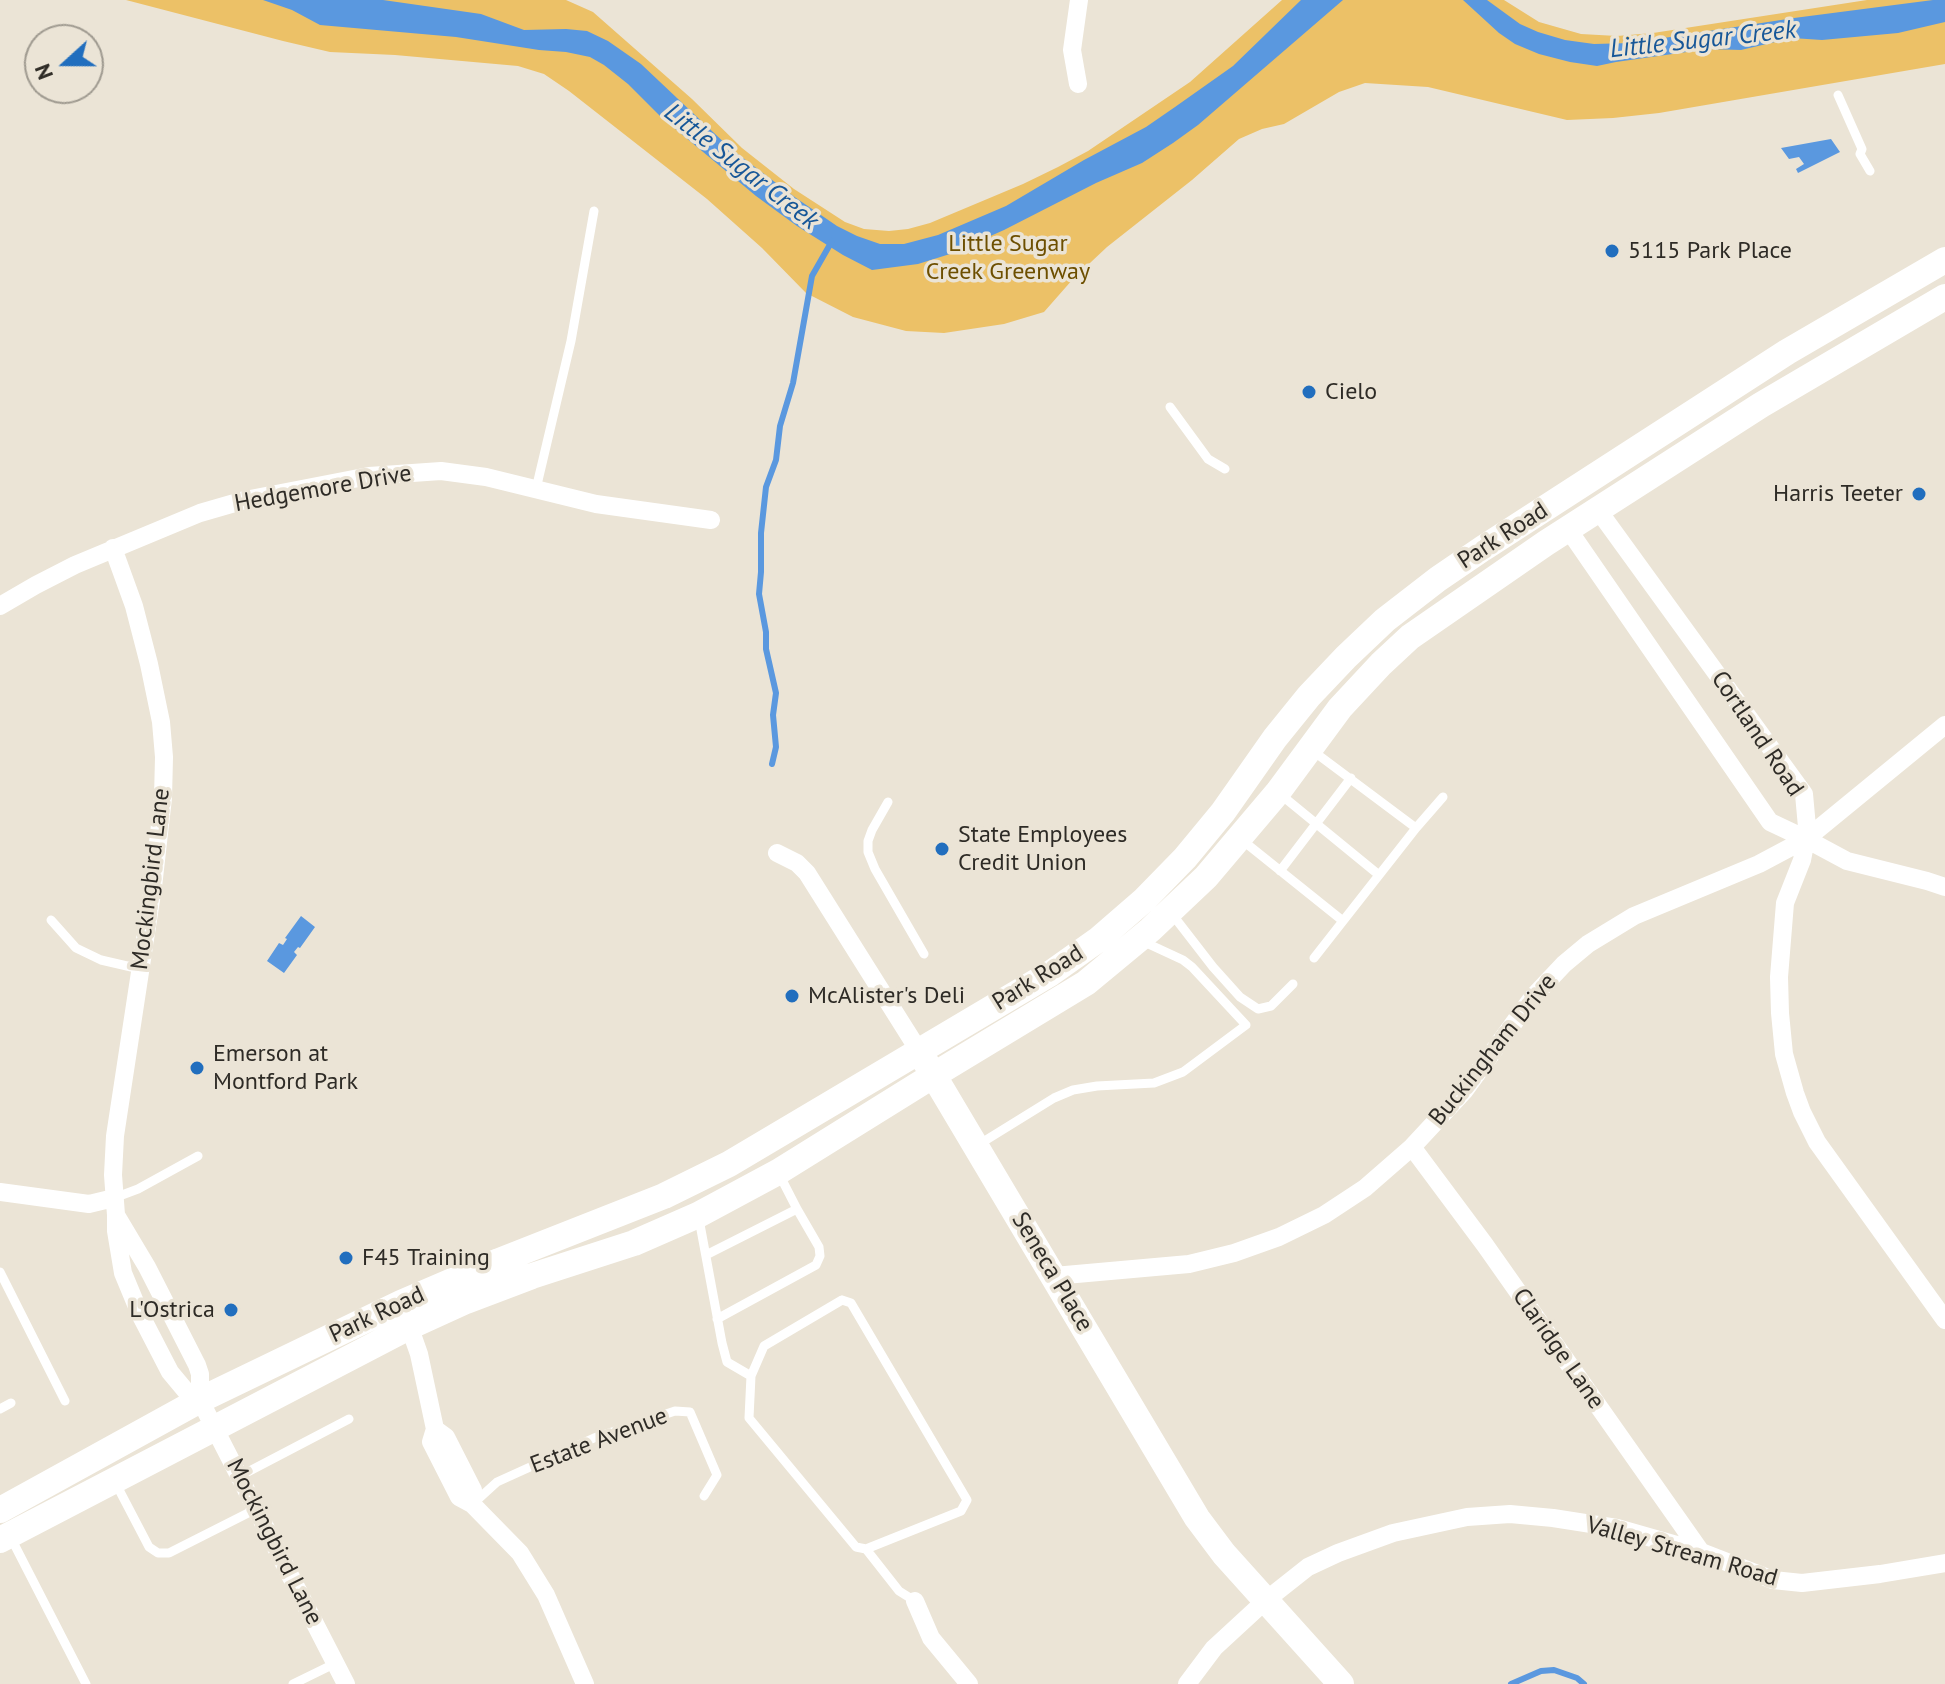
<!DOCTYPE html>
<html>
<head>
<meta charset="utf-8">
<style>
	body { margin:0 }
	#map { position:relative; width:1945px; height:1684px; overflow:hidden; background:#ebe4d6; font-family:"PT Sans",sans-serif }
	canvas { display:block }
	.north { position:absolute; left:24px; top:24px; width:80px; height:80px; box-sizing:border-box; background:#ebe4d6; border:2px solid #9f9a90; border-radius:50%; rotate:249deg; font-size:22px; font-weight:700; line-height:32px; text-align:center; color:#2e2b26 }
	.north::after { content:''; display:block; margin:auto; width:28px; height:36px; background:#216ebe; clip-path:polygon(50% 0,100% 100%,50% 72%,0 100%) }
</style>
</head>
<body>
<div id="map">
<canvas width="1945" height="1684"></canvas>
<div class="north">N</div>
</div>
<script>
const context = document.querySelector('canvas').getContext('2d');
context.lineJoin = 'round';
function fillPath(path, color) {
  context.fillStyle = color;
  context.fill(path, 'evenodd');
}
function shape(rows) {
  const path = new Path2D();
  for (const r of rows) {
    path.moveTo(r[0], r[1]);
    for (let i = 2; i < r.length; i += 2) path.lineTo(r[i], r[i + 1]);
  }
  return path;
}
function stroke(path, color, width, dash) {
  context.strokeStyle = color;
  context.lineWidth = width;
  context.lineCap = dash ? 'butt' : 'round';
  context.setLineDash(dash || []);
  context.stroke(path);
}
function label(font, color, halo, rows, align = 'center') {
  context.font = font + ' "PT Sans",sans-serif';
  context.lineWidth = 7;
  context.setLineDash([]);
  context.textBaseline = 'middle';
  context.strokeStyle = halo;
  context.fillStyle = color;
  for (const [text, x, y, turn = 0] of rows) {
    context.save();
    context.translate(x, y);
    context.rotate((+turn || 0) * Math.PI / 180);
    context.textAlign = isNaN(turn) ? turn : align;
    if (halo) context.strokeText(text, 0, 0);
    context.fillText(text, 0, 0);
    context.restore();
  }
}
const green = shape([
	[126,0,566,0,593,12,692,99,742,148,794,189,845,222,864,229,889,231,908,229,930,223,1023,184,1058,167,1088,151,1190,82,1282,0,1504,0,1539,22,1581,34,1617,36,1653,33,1867,0,1945,0,1945,64,1659,113,1613,118,1567,120,1428,87,1365,83,1339,92,1284,124,1262,129,1239,139,1192,180,1107,247,1073,279,1044,312,1004,324,944,333,906,331,853,317,806,293,762,248,707,199,569,91,544,74,518,66,395,55,330,52,283,41]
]);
const water = shape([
	[263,0,383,0,481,14,524,30,566,29,587,31,608,41,641,64,731,149,796,198,837,226,857,236,880,244,904,244,938,235,1006,206,1084,160,1146,127,1175,107,1233,66,1301,0,1343,0,1198,125,1173,143,1142,163,1096,183,1004,230,950,254,918,264,872,270,843,255,797,226,756,196,661,117,628,84,604,65,590,57,566,52,539,50,456,37,320,25,292,10],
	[1463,0,1487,0,1520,24,1538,32,1565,40,1594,44,1631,43,1794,18,1933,0,1945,0,1945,22,1898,33,1822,40,1792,38,1741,50,1708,49,1616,62,1597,66,1570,62,1539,54,1515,44,1499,33],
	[1831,139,1840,152,1798,173,1796,169,1804,164,1799,157,1789,159,1781,148],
	[301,916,315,927,300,948,298,947,294,952,297,955,284,973,267,961,279,943,283,945,287,939,285,938]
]);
const stream = shape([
	[772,764,776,747,773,715,776,693,766,649,766,632,759,594,761,572,761,533,766,487,776,460,780,426,793,383,812,276,832,241],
	[1511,1684,1541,1671,1554,1670,1577,1678,1584,1684]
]);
const lane = shape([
	[1838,95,1862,149,1860,154,1870,171],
	[1170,407,1208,459,1225,469],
	[536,489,571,341,594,211],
	[1313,751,1416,828],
	[1280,794,1379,875],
	[888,802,872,830,868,841,868,852,875,869,924,954],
	[1242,840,1343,921,1416,828,1443,797],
	[1280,871,1351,778],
	[1172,914,1213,967,1240,997,1258,1009,1271,1006,1293,984],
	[51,920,76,948,101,960,140,969],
	[1314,958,1343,921],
	[978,1145,1054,1098,1073,1090,1097,1086,1154,1083,1183,1072,1246,1025,1192,967,1183,960,1142,941],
	[114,1198,138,1189,198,1156],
	[699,1219,722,1343,727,1362,751,1376],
	[706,1255,797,1209,779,1174],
	[0,1272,65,1401],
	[842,1300,851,1303,967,1500,961,1511,866,1549,856,1547,749,1418,751,1376,764,1346,842,1300],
	[717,1319,816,1265,820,1256,819,1247,797,1209],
	[0,1409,11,1403],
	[240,1476,349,1419],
	[115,1482,149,1547,158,1553,169,1553,256,1509],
	[475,1502,497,1482,594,1438,675,1411,690,1412,717,1475,704,1496],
	[11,1538,86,1684],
	[866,1549,899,1591,915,1601],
	[293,1684,336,1663]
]);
const street = shape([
	[1078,84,1072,50,1079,0],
	[1568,529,1770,822,1806,839,1807,827,1804,794,1598,510],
	[113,548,134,606,149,664,161,722,164,757,163,798,153,887,115,1136,113,1175,116,1215],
	[0,606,36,585,75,565,200,513,245,500,369,476,441,471,486,477,596,504,711,520],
	[777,853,797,863,807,873,919,1051],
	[1945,887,1927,881,1847,861,1806,839,1802,860,1785,903,1779,977,1780,1013,1784,1054,1795,1093,1802,1112,1817,1142,1945,1320],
	[1412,1147,1485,1245,1701,1552],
	[0,1192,89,1204,114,1198],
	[1054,1276,1189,1264,1234,1253,1279,1237,1324,1215,1365,1188,1412,1147,1465,1090,1532,998,1564,964,1588,944,1634,916,1759,864,1806,839,1945,725],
	[406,1317,419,1354,435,1429,431,1442,459,1497,472,1504,520,1553,546,1595,585,1684],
	[200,1400,200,1374,197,1365,147,1267,116,1215,116,1231,123,1273,140,1314,170,1372,185,1390,200,1400,346,1684],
	[435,1429,446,1437,473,1490,472,1504],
	[915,1601,931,1638,969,1684],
	[1187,1684,1214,1648,1265,1601,1308,1567,1338,1553,1393,1533,1467,1517,1510,1514,1553,1518,1617,1528,1701,1552,1773,1580,1802,1583,1880,1574,1945,1563]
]);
const secondary = shape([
	[925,1061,1197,1518,1224,1554,1341,1684],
	[0,1510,200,1400,401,1303,499,1261,664,1196,729,1164,1051,973,1099,939,1144,900,1185,858,1223,812,1275,738,1309,696,1346,657,1385,620,1438,579,1482,549,1787,352,1945,260],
	[0,1540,409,1327,466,1301,532,1276,634,1243,698,1215,778,1172,934,1075,1086,983,1150,930,1206,877,1278,792,1340,708,1381,664,1410,637,1546,543,1761,405,1945,297]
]);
const markers = [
	[1612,251,8,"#216ebe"],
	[1309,392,8,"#216ebe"],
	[1919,494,8,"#216ebe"],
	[942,849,8,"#216ebe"],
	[792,996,8,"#216ebe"],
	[197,1068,8,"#216ebe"],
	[346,1258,8,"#216ebe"],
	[231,1310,8,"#216ebe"]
];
const parkNames = [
	["Little Sugar",1008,244],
	["Creek Greenway",1008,272]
];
const poiNames = [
	["5115 Park Place",1628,251],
	["Cielo",1325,392],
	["Harris Teeter",1903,494,"right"],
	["State Employees",958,835],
	["Credit Union",958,863],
	["McAlister's Deli",808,996],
	["Emerson at",213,1054],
	["Montford Park",213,1082],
	["F45 Training",362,1258],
	["L'Ostrica",215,1310,"right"]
];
const streetNames = [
	["Hedgemore Drive",323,489,-10],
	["Park Road",1503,536,-33],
	["Cortland Road",1757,734,56],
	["Mockingbird Lane",151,879,-83],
	["Park Road",1038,978,-32],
	["Buckingham Drive",1493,1050,-51],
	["Seneca Place",1052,1272,59],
	["Park Road",377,1315,-25],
	["Claridge Lane",1558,1349,55],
	["Estate Avenue",599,1441,-21],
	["Mockingbird Lane",274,1542,63],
	["Valley Stream Road",1682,1552,16]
];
const waterNames = [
	["Little Sugar Creek",1703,40,-6],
	["Little Sugar Creek",741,167,38]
];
fillPath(green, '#ecc167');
fillPath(water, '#5a98df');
stroke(stream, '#5a98df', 6);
stroke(lane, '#fff', 9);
stroke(street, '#fff', 18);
stroke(secondary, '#fff', 26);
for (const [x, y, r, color] of markers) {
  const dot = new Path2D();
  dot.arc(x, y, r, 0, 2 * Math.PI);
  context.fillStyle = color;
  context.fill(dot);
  stroke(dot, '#ebe4d6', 3);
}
label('24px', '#6d4f00', '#ebe4d6', parkNames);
label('24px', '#2e2b26', '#ebe4d6', poiNames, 'left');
label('24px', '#2e2b26', '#ebe4d6', streetNames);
label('italic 26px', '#175798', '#ebe4d6', waterNames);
</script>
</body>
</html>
